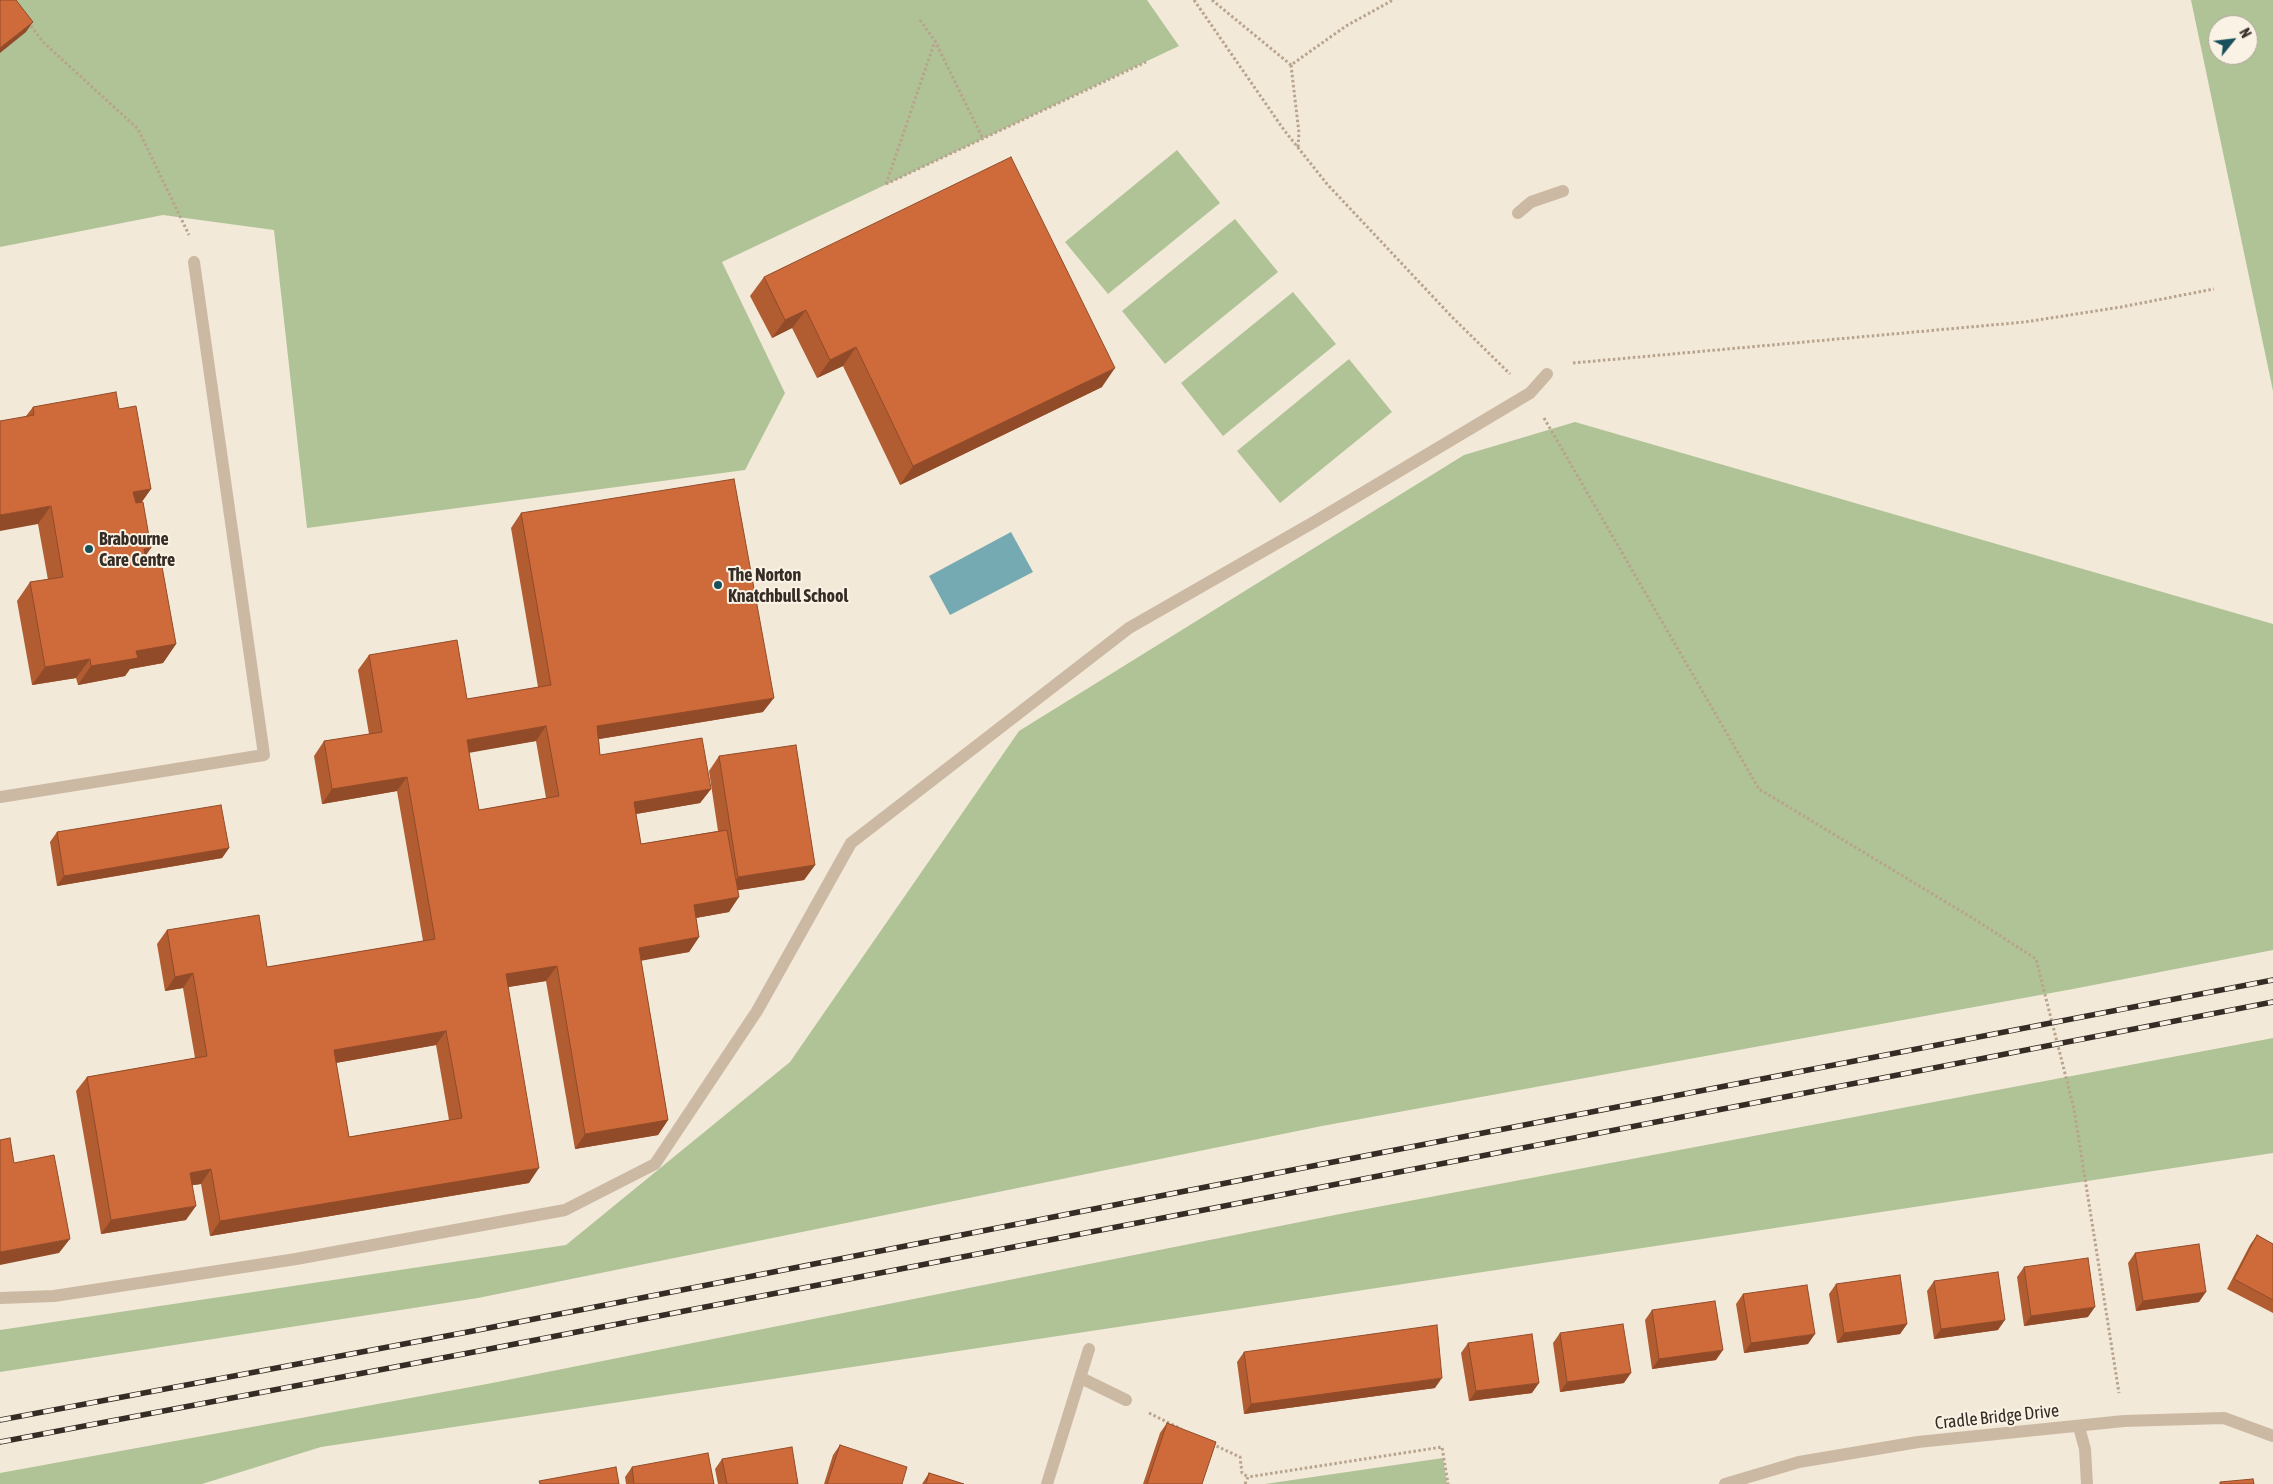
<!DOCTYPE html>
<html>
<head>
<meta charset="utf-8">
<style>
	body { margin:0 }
	#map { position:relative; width:2273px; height:1484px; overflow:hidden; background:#f3e9d8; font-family:"Asap Condensed",sans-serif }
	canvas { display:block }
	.north { position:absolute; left:2208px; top:15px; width:50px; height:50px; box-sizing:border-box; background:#faf2e4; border:1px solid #aca398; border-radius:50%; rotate:61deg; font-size:14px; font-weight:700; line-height:20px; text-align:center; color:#362c26 }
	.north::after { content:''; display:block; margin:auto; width:18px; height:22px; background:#18505b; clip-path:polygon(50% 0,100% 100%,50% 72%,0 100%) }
</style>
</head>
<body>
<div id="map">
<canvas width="2273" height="1484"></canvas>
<div class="north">N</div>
</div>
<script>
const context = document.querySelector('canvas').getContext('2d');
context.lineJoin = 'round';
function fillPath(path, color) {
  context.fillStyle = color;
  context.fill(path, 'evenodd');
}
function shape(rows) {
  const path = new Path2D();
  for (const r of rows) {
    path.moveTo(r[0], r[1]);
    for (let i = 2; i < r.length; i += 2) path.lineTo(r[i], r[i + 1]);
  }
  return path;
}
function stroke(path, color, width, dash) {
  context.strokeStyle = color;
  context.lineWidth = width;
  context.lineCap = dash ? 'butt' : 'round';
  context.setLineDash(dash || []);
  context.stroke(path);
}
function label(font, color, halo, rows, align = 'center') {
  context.font = font + ' "Asap Condensed",sans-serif';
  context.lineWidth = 4;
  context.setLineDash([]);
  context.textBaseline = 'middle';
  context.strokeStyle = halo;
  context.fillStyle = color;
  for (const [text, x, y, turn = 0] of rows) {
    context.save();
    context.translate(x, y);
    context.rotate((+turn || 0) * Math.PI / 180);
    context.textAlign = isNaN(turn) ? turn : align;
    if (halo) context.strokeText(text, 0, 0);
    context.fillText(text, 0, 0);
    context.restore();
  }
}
const green = shape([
	[0,0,1147,0,1179,46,722,262,785,393,745,470,307,528,274,230,163,215,0,247],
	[2191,0,2273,0,2273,391],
	[2218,25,2248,25,2248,55,2218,55],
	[1177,150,1220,203,1108,294,1065,242],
	[1235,219,1278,272,1165,364,1122,311],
	[1293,292,1336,344,1223,436,1181,383],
	[1349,359,1392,412,1280,503,1237,451],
	[1575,422,2273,624,2273,950,2073,989,1322,1126,478,1298,0,1372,0,1330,566,1245,790,1062,1019,731,1464,455],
	[2273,1038,2273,1153,321,1447,202,1484,0,1484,0,1473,487,1384,1340,1214],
	[1443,1458,1447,1484,1265,1484]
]);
const water = shape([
	[1011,532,1033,572,950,615,929,576]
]);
const path = shape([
	[1194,0,1284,130,1327,184,1452,317,1510,374],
	[1212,0,1291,65],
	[920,20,935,41,983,139],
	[28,22,43,42,138,129,189,235],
	[1298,147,1299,133,1291,65,1346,26,1393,0],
	[886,184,1146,62],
	[886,184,935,41],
	[1573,363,2025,322,2121,307,2214,289],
	[1544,418,1759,789,1974,919,2036,959,2074,1109,2119,1393],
	[1149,1413,1181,1429],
	[1212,1444,1240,1457,1242,1473,1248,1477],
	[1245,1484,1248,1477,1442,1447,1448,1484]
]);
const lane = shape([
	[0,797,264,755,194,262],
	[0,1298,54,1296,296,1259,565,1210,655,1164,757,1011,851,843,1129,628,1314,522,1530,393,1547,374],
	[1081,1378,1126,1400],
	[1047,1484,1089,1349]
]);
const street = shape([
	[1518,213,1531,202,1563,191],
	[2079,1427,2085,1449,2087,1484],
	[1725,1484,1799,1462,1918,1442,2124,1421,2224,1418,2273,1436]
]);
const rail = shape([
	[0,1420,473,1331,1328,1163,2273,980],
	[0,1442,479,1351,2273,1002]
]);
const wall = shape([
	[764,277,1102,387,900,485,843,366,817,378,792,328,772,338,750,296],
	[33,407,119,409,151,489,141,503,145,556,146,563,176,644,163,663,130,669,125,676,78,685,76,678,32,685,17,601,30,582,48,580,38,524,26,416],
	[521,513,763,712,599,739,600,755,711,789,700,803,636,814,641,844,718,831,709,771,719,756,815,865,804,880,738,890,729,912,696,918,699,937,689,952,641,960,668,1120,658,1135,575,1149,546,981,508,987,529,1183,210,1236,201,1184,192,1185,186,1220,101,1234,76,1091,87,1077,195,1058,183,988,165,991,157,944,167,930,267,967,423,941,397,791,322,804,314,756,324,741,369,734,358,670,369,655,467,699,538,687,511,528],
	[536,741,546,798,479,810,469,752],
	[436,1045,449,1120,349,1137,336,1063],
	[57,832,229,848,222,858,57,886,50,842],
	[2257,1235,2273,1244,2273,1313,2227,1289,2250,1245],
	[2135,1253,2199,1302,2136,1311,2128,1263],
	[2024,1267,2088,1317,2024,1326,2017,1277],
	[1934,1281,1998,1330,1934,1339,1927,1291],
	[1836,1284,1907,1324,1900,1334,1837,1343,1829,1294],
	[1743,1294,1808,1344,1744,1353,1736,1304],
	[1652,1310,1716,1360,1652,1369,1645,1320],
	[1560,1333,1624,1383,1560,1392,1553,1343],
	[1468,1343,1532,1393,1469,1401,1461,1353],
	[1244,1352,1435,1388,1244,1414,1237,1362],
	[1167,1423,1202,1484,1143,1484,1160,1433],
	[840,1445,902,1484,824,1484,833,1455],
	[722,1459,798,1484,718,1484,715,1469],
	[632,1467,714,1484,626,1484,625,1477],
	[929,1473,964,1484,922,1484]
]);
const shadedWall = shape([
	[33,22,26,32,0,53,0,48],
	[806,310,792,328,772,338,785,320],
	[856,347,843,366,817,378,830,360],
	[1115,368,1102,387,900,485,913,466],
	[151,489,138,507,120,511,133,492],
	[51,506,38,524,0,531,0,515],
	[151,548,138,567,144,549],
	[176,644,163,663,130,669,125,676,78,685,91,666,136,651],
	[90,659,76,678,32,685,45,667],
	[774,698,763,712,587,741,597,726],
	[546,726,536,741,457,755,467,740],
	[407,777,397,791,322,804,332,789],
	[711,789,700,803,624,816,634,802],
	[229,848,222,858,57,886,64,876],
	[815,865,804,880,727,892,738,877],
	[739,897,729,912,684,920,694,905],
	[699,937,689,952,629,963,639,948],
	[557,966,546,981,496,989,506,974],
	[193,973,183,988,165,991,175,977],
	[446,1031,436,1045,324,1065,334,1050],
	[668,1120,658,1135,575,1149,585,1134],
	[539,1168,529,1183,210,1236,220,1221],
	[211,1169,201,1184,180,1187,190,1173],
	[196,1206,186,1220,101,1234,111,1220],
	[70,1239,59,1253,0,1265,0,1252],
	[2206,1292,2199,1302,2136,1311,2143,1301],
	[2095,1307,2088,1317,2024,1326,2031,1316],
	[2005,1320,1998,1330,1934,1339,1941,1329],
	[1907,1324,1900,1334,1837,1343,1844,1333],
	[1815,1334,1808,1344,1744,1353,1751,1343],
	[1723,1350,1716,1360,1652,1369,1659,1359],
	[1631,1373,1624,1383,1560,1392,1567,1382],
	[1442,1378,1435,1388,1244,1414,1251,1404],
	[1539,1383,1532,1393,1469,1401,1476,1391]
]);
const building = shape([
	[0,0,16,0,33,22,0,48,0,0],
	[1011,157,1115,368,913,466,856,347,830,360,806,310,785,320,764,277,1011,157],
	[116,392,119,409,136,406,151,489,133,492,136,503,143,502,151,548,144,549,146,563,161,561,176,644,136,651,138,658,91,666,90,659,45,667,30,582,63,577,51,506,0,515,0,421,34,415,33,407,116,392],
	[734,479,774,698,597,726,600,755,702,738,711,789,634,802,641,844,727,830,739,897,694,905,699,937,639,948,668,1120,585,1134,557,966,506,974,539,1168,220,1221,211,1169,190,1173,196,1206,111,1220,87,1077,207,1056,193,973,175,977,167,930,259,915,267,967,435,939,407,777,332,789,324,741,382,732,369,655,457,640,467,699,551,685,521,513,734,479],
	[546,726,559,796,479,810,467,740,546,726],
	[446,1031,462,1118,349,1137,334,1050,446,1031],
	[796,745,815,865,738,877,719,756,796,745],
	[221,805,229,848,64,876,57,832,221,805],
	[10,1138,14,1163,54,1155,70,1239,0,1252,0,1140,10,1138],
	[2257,1235,2273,1244,2273,1300,2234,1279,2257,1235],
	[2199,1244,2206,1292,2143,1301,2135,1253,2199,1244],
	[2088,1258,2095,1307,2031,1316,2024,1267,2088,1258],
	[1998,1272,2005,1320,1941,1329,1934,1281,1998,1272],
	[1900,1275,1907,1324,1844,1333,1836,1284,1900,1275],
	[1807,1285,1815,1334,1751,1343,1743,1294,1807,1285],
	[1715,1301,1723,1350,1659,1359,1652,1310,1715,1301],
	[1623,1324,1631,1373,1567,1382,1560,1333,1623,1324],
	[1437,1325,1442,1378,1251,1404,1244,1352,1437,1325],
	[1532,1334,1539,1383,1476,1391,1468,1343,1532,1334],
	[1167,1423,1216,1442,1202,1484,1147,1484,1167,1423],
	[840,1445,907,1467,902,1484,827,1484,840,1445],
	[792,1447,798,1484,727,1484,722,1459,792,1447],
	[708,1453,714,1484,634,1484,632,1467,708,1453],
	[616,1467,619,1484,540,1484,539,1481,616,1467],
	[929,1473,964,1484,926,1484,929,1473],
	[2253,1479,2254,1484,2220,1484,2220,1482,2253,1479]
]);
const markers = [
	[89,549,5,"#18505b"],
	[718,585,5,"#18505b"]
];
const poiNames = [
	["Brabourne",99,539],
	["Care Centre",99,560],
	["The Norton",728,575],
	["Knatchbull School",728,596]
];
const streetNames = [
	["Cradle Bridge Drive",1997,1417,-6]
];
fillPath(green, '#b0c397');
fillPath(water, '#75aab2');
stroke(path, '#b8a38d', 3, [2.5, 2.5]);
stroke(lane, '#ccb9a3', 12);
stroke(street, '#ccb9a3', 12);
stroke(rail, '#362c26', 5.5);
stroke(rail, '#faf2e4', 4, [11]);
fillPath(wall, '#b25c32');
fillPath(shadedWall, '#914b29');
fillPath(building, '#cf6b3a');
stroke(building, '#914b29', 1);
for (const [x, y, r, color] of markers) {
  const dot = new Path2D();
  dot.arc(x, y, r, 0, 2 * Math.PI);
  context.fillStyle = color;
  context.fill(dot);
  stroke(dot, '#faf2e4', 2);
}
label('bold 18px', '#362c26', '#faf2e4', poiNames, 'left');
label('18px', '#362c26', '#faf2e4', streetNames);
</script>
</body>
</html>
